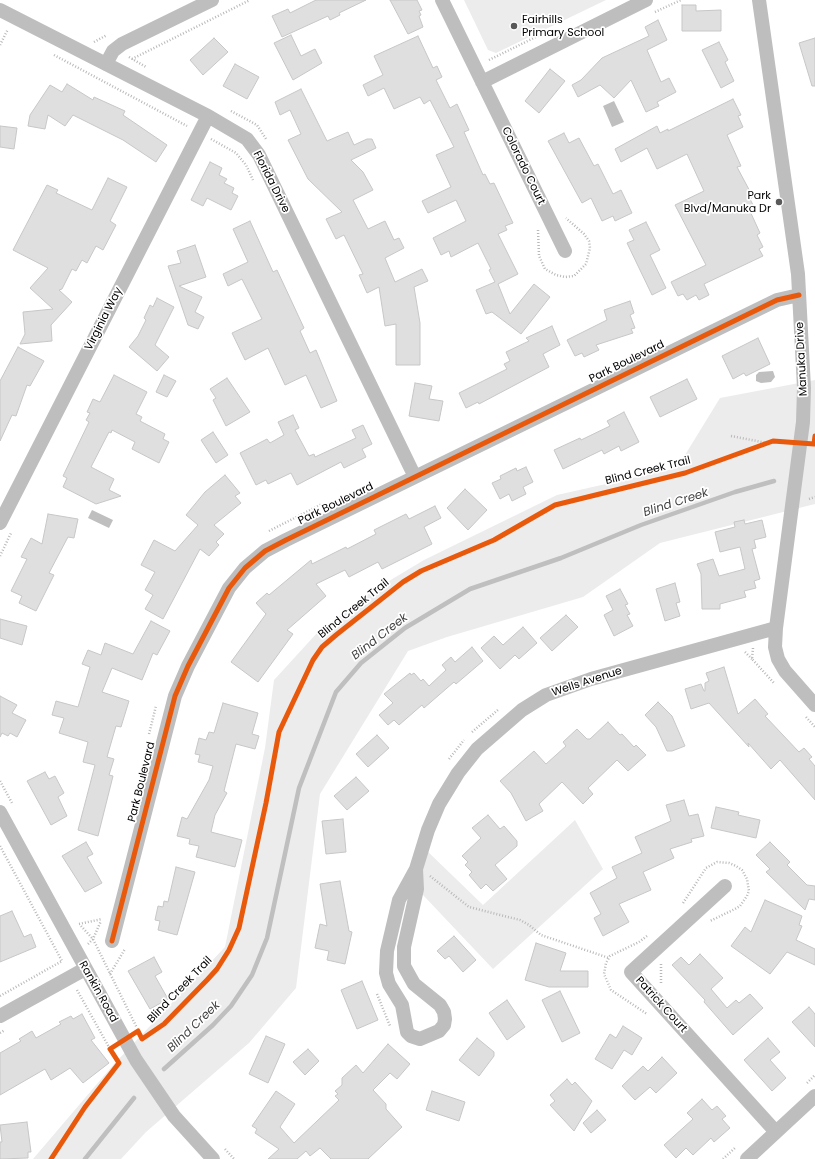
<!DOCTYPE html>
<html>
<head>
<meta charset="utf-8">
<style>
	body { margin:0 }
	canvas { display:block; background:#fff }
</style>
</head>
<body>
<canvas width="815" height="1159"></canvas>
<script>
const context = document.querySelector('canvas').getContext('2d');
context.lineJoin = 'round';
function fillPath(path, color) {
  context.fillStyle = color;
  context.fill(path, 'evenodd');
}
function shape(rows) {
  const path = new Path2D();
  for (const r of rows) {
    path.moveTo(r[0], r[1]);
    for (let i = 2; i < r.length; i += 2) path.lineTo(r[i], r[i + 1]);
  }
  return path;
}
function stroke(path, color, width, dash) {
  context.strokeStyle = color;
  context.lineWidth = width;
  context.lineCap = dash ? 'butt' : 'round';
  context.setLineDash(dash || []);
  context.stroke(path);
}
function label(font, color, halo, rows, align = 'center') {
  context.font = font + ' Poppins,sans-serif';
  context.lineWidth = 3.5;
  context.setLineDash([]);
  context.textBaseline = 'middle';
  context.strokeStyle = halo;
  context.fillStyle = color;
  for (const [text, x, y, turn = 0] of rows) {
    context.save();
    context.translate(x, y);
    context.rotate((+turn || 0) * Math.PI / 180);
    context.textAlign = isNaN(turn) ? turn : align;
    if (halo) context.strokeText(text, 0, 0);
    context.fillText(text, 0, 0);
    context.restore();
  }
}
const green = shape([
	[464,0,606,0,496,53,488,50],
	[815,380,815,504,660,543,583,597,447,637,408,651,320,794,296,988,249,1043,146,1132,121,1159,33,1159,114,1064,225,947,265,748,274,680,317,633,374,590,424,560,557,495,677,468,720,398],
	[575,820,603,869,493,969,423,895,423,847,483,905]
]);
const water = shape([
	[614,101,624,122,612,127,603,106],
	[773,371,775,377,771,382,761,383,756,381,756,375,759,372],
	[92,510,113,520,109,528,88,518]
]);
const stream = shape([
	[164,1069,213,1025,231,1006,252,975,267,938,299,788,336,692,361,663,405,628,470,589,561,558,641,525,735,492,774,481],
	[85,1159,134,1098]
]);
const building = shape([
	[316,0,366,0,339,13,340,15,330,20,328,16,282,37,272,16,288,9,290,13,316,0],
	[390,0,417,0,422,10,419,11,421,15,419,16,423,27,408,34,390,0],
	[682,5,696,5,696,11,721,10,721,31,682,31,682,5],
	[658,20,667,40,647,50,661,82,669,78,676,92,657,102,659,106,646,112,631,80,614,98,600,85,578,97,572,85,581,80,602,58,649,36,645,27,658,20],
	[291,35,301,56,315,49,322,63,293,80,274,43,291,35],
	[418,36,433,68,437,66,442,77,436,80,450,108,457,104,469,130,464,132,483,175,485,174,490,184,494,183,513,223,505,226,507,230,498,234,518,274,498,284,510,314,534,284,550,297,521,334,492,312,486,314,476,290,495,282,489,270,491,269,478,243,451,257,449,251,441,255,433,238,466,221,456,200,428,213,422,201,451,187,436,155,454,147,430,100,424,104,420,97,394,109,384,88,368,96,363,85,383,75,374,56,418,36],
	[214,38,228,52,203,75,190,60,214,38],
	[815,38,815,86,812,86,799,43,815,38],
	[719,42,728,60,725,62,734,81,721,88,702,50,719,42],
	[235,64,259,77,247,99,223,86,235,64],
	[550,69,565,81,539,113,525,101,550,69],
	[67,84,93,100,94,97,125,111,123,115,167,145,156,162,123,140,73,115,65,126,48,115,45,129,28,126,30,115,50,85,62,92,67,84],
	[301,89,327,141,348,132,354,145,367,139,372,139,376,148,351,160,363,172,373,190,353,200,368,229,385,221,394,240,399,238,404,248,385,258,395,282,422,269,428,281,414,287,420,323,420,365,396,365,396,324,385,326,379,287,367,293,359,275,363,274,344,235,336,239,326,219,342,212,308,179,288,140,301,134,290,110,280,115,275,102,301,89],
	[733,99,741,115,738,116,743,127,727,135,741,166,737,167,753,197,750,199,754,207,749,209,760,233,757,235,763,247,759,249,763,256,704,284,709,295,699,300,696,295,687,300,683,294,678,296,671,282,706,265,675,205,704,191,687,154,657,169,647,148,621,162,615,149,657,126,660,133,668,129,668,131,733,99],
	[0,126,17,128,14,149,0,147,0,126],
	[564,133,569,143,579,138,594,166,598,164,613,194,621,190,632,213,615,221,613,216,602,221,591,198,582,203,548,141,564,133],
	[210,162,222,168,219,175,227,179,224,183,234,188,232,193,238,196,231,210,207,198,203,206,191,200,210,162],
	[108,178,127,187,110,221,116,225,103,250,96,246,87,263,82,260,76,271,72,269,62,289,59,290,72,302,51,325,52,341,20,344,25,334,23,312,53,309,30,288,48,268,13,250,47,185,58,190,56,193,92,210,108,178],
	[250,221,273,272,277,270,304,328,300,331,310,353,316,350,337,401,321,408,306,375,285,385,268,348,245,360,232,333,262,319,242,279,228,286,223,274,248,262,233,229,250,221],
	[646,222,660,250,650,255,666,288,652,295,627,243,634,240,629,230,646,222],
	[195,245,206,277,179,286,202,297,195,312,204,317,198,329,188,325,168,266,181,263,177,251,195,245],
	[157,298,174,307,155,345,169,357,157,371,129,347,138,336,146,320,144,318,150,305,153,307,157,298],
	[630,301,634,313,630,315,635,328,631,329,633,333,596,345,599,350,584,357,582,353,575,356,567,340,607,320,604,310,630,301],
	[552,326,560,345,543,354,549,367,479,404,478,402,466,408,459,393,507,369,504,364,510,361,506,352,529,341,526,338,552,326],
	[758,338,770,364,746,376,744,373,733,379,722,356,758,338],
	[18,347,44,361,30,386,27,385,16,416,12,415,0,441,0,381,18,347],
	[114,375,147,392,136,414,142,417,140,421,165,434,163,439,169,442,159,463,132,449,135,442,112,430,111,433,109,432,91,467,114,479,109,490,121,496,96,504,63,487,67,478,63,476,89,422,86,420,90,413,87,412,93,399,100,402,114,375],
	[164,375,176,381,167,397,156,392,164,375],
	[227,378,250,412,226,426,213,400,216,398,210,389,227,378],
	[687,379,697,399,660,417,650,397,687,379],
	[415,383,432,386,429,399,443,401,439,421,409,416,415,383],
	[624,412,639,442,621,451,619,446,604,454,602,450,563,469,554,450,580,438,581,440,610,426,607,421,624,412],
	[293,415,299,428,295,430,309,456,314,454,315,457,356,438,352,430,363,425,372,444,362,449,366,457,344,468,341,462,297,485,291,473,268,484,266,480,256,485,240,453,267,439,270,443,284,435,278,422,293,415],
	[213,432,228,455,216,463,201,440,213,432],
	[526,467,533,482,523,487,526,494,512,501,509,494,500,499,492,483,501,479,500,476,516,468,517,471,526,467],
	[225,475,240,493,235,496,241,503,214,525,224,534,216,542,219,545,209,556,200,549,163,619,145,609,153,595,145,590,155,572,141,565,154,540,175,551,198,525,186,515,205,492,225,475],
	[465,489,487,510,468,530,447,508,465,489],
	[435,506,441,518,424,527,432,544,382,569,378,562,349,577,345,570,316,584,326,596,287,630,293,634,258,682,231,662,266,614,256,603,267,593,269,595,311,560,312,564,346,547,347,549,376,534,374,530,406,514,409,519,435,506],
	[48,514,78,519,74,538,68,537,49,573,54,575,36,611,19,603,22,596,11,591,27,559,21,557,31,538,42,544,48,514],
	[744,520,745,524,762,520,766,537,754,540,756,548,752,549,760,579,754,581,756,588,744,591,746,597,720,604,720,609,702,609,701,574,697,564,713,559,719,576,745,569,740,547,720,552,715,532,735,527,734,522,744,520],
	[675,583,680,602,676,603,680,616,665,621,656,589,675,583],
	[620,589,628,604,625,605,630,614,627,615,633,626,614,636,604,615,613,610,606,596,620,589],
	[566,615,578,627,552,651,540,638,566,615],
	[0,619,27,626,22,645,0,638,0,619],
	[151,621,170,631,157,655,153,653,142,680,112,668,102,692,129,701,121,727,116,726,107,757,114,759,109,775,113,776,98,836,78,830,95,765,83,762,88,742,59,733,64,718,52,715,56,701,78,707,90,667,82,664,88,650,101,655,105,643,133,654,151,621],
	[523,627,537,643,519,659,515,655,500,669,481,648,494,636,503,645,523,627],
	[472,647,483,661,456,684,454,682,424,708,422,705,399,725,394,720,388,725,379,715,393,703,384,694,410,673,411,675,414,673,421,681,423,679,429,686,446,670,442,665,451,657,455,662,472,647],
	[724,667,738,714,755,699,768,714,765,716,799,752,804,748,812,757,809,759,815,766,815,800,780,760,771,769,748,743,749,747,709,703,691,709,685,689,701,684,704,691,705,691,705,683,709,681,706,673,724,667],
	[0,696,17,705,12,713,26,720,17,737,10,733,8,736,2,733,0,737,0,696],
	[658,702,672,716,685,746,672,751,667,751,656,727,645,715,658,702],
	[223,703,258,713,252,734,259,736,255,749,236,744,224,791,227,793,215,815,211,832,242,840,235,867,196,857,199,846,189,844,190,839,177,836,182,817,187,819,209,780,213,766,198,762,200,755,195,754,199,738,206,740,209,732,214,733,223,703],
	[608,722,620,735,622,734,634,747,636,745,646,755,628,771,617,760,588,788,593,794,583,804,562,782,539,804,543,811,526,821,511,793,500,781,534,751,546,764,566,746,563,742,577,729,587,739,590,739,608,722],
	[377,735,389,748,368,767,356,754,377,735],
	[45,772,49,779,55,776,64,793,58,797,67,816,51,825,27,781,45,772],
	[356,777,369,791,347,810,334,796,356,777],
	[684,800,689,816,698,814,704,836,691,839,692,842,670,849,674,858,643,872,651,890,619,904,629,922,603,936,594,918,601,914,590,893,617,878,612,867,642,853,635,837,671,821,666,805,684,800],
	[716,807,739,812,738,815,760,820,756,838,711,828,716,807],
	[488,815,500,829,504,826,517,841,517,846,495,865,507,879,493,891,486,884,481,889,469,875,472,872,465,865,468,862,462,856,481,838,472,828,488,815],
	[343,819,346,852,326,854,322,821,343,819],
	[86,842,93,854,87,857,102,883,85,892,62,856,86,842],
	[770,842,790,862,787,865,807,885,815,886,815,900,809,899,805,910,766,872,770,869,756,855,770,842],
	[176,867,195,872,177,935,158,930,160,921,155,920,158,906,163,907,164,901,168,902,176,867],
	[340,881,349,931,352,932,345,964,327,960,329,951,315,948,320,924,327,926,320,884,340,881],
	[765,900,802,916,799,925,802,926,796,940,815,949,815,965,787,952,770,974,731,946,745,927,751,932,765,900],
	[12,911,24,937,31,934,36,947,0,962,0,916,12,911],
	[454,936,476,960,463,972,449,956,445,959,437,951,454,936],
	[536,943,566,953,560,971,588,971,588,987,549,987,525,980,536,943],
	[700,954,723,978,711,989,727,1008,736,1000,739,1003,750,994,763,1008,733,1035,704,1002,705,1000,672,965,681,957,689,965,700,954],
	[154,957,162,972,155,976,168,999,150,1009,128,971,154,957],
	[362,981,378,1020,357,1029,341,990,362,981],
	[560,991,580,1033,562,1042,542,1000,560,991],
	[507,1000,525,1027,507,1040,489,1013,507,1000],
	[809,1007,815,1014,815,1047,792,1022,809,1007],
	[82,1014,95,1038,91,1040,109,1063,83,1083,70,1068,51,1080,45,1069,0,1095,0,1053,21,1041,19,1039,32,1031,36,1038,61,1024,59,1022,71,1016,73,1019,82,1014],
	[623,1026,642,1038,632,1055,624,1050,612,1069,595,1059,610,1034,616,1038,623,1026],
	[266,1036,285,1044,268,1083,249,1074,266,1036],
	[477,1038,494,1052,494,1056,479,1076,459,1060,477,1038],
	[768,1038,780,1052,770,1060,786,1078,772,1091,744,1060,768,1038],
	[388,1044,410,1064,397,1079,390,1073,373,1090,386,1104,386,1109,402,1127,368,1159,331,1159,320,1148,310,1156,306,1151,297,1159,268,1159,279,1149,255,1133,257,1129,252,1126,276,1091,295,1104,280,1127,294,1143,339,1100,335,1096,338,1094,335,1091,342,1085,342,1078,356,1065,363,1073,388,1044],
	[308,1049,319,1061,305,1075,293,1062,308,1049],
	[662,1057,677,1073,656,1093,650,1087,635,1100,622,1086,643,1066,648,1071,662,1057],
	[567,1079,572,1085,575,1082,592,1101,574,1131,550,1105,555,1101,550,1095,567,1079],
	[432,1091,465,1102,459,1121,426,1110,432,1091],
	[702,1099,712,1110,717,1106,726,1116,722,1119,730,1128,714,1142,711,1138,693,1155,686,1148,676,1158,664,1145,693,1119,687,1113,702,1099],
	[597,1110,606,1120,591,1133,583,1123,597,1110],
	[27,1122,31,1152,28,1152,28,1158,0,1159,0,1142,2,1142,0,1125,27,1122]
]);
const path = shape([
	[655,12,681,0],
	[94,42,107,35],
	[0,45,8,29],
	[54,55,187,126],
	[129,57,146,67],
	[132,59,250,0],
	[489,60,548,31],
	[231,111,257,125,266,139],
	[211,139,236,153,246,165,253,180],
	[538,230,539,256,545,269,556,275,565,277,574,276,586,264,590,248,589,241,584,234,566,218],
	[731,436,767,443],
	[809,499,815,497],
	[269,531,322,504],
	[0,556,11,533],
	[753,648,752,659,774,683],
	[745,652,752,659],
	[806,717,815,727],
	[472,732,499,709],
	[149,734,156,706],
	[449,759,464,740],
	[0,781,12,803],
	[0,846,62,961],
	[430,876,469,907,520,920,529,925,541,935,609,958],
	[683,903,706,868,717,862,729,863,736,866,742,870,747,879,749,891,747,896,740,906,735,909,710,921],
	[79,924,102,919],
	[81,926,93,939,137,1028],
	[647,936,639,942,610,956,606,963,604,974,611,990,647,1014],
	[88,944,93,939,101,921],
	[110,974,125,949],
	[661,983,661,964],
	[77,990,110,1049],
	[377,994,390,1026],
	[0,996,62,961],
	[0,1033,5,1030],
	[807,1083,815,1075],
	[225,1149,234,1159],
	[723,1159,736,1147]
]);
const street = shape([
	[442,0,565,251],
	[759,0,798,274,804,388,803,422,776,628,775,647,778,659,785,671,815,705],
	[0,10,208,116,247,139,259,155,415,477],
	[106,64,113,51,122,44,212,0],
	[482,82,646,0],
	[0,523,208,116],
	[0,812,136,1060,174,1116,213,1159],
	[416,869,417,889,404,947,404,966,414,984,440,1005,444,1012,445,1019,444,1025,439,1031,420,1039,411,1036,407,1032,402,1005,389,984,386,973,387,951,399,900,416,869,428,830,439,804,458,773,477,749,522,710,546,695,591,679,776,628],
	[725,886,631,972,776,1132],
	[112,941,175,696,188,666,229,588,245,568,265,551,286,540,777,300,799,295],
	[0,1016,85,969],
	[747,1159,815,1096]
]);
const cycleway = shape([
	[112,941,175,696,188,666,229,588,245,568,265,551,286,540,777,300,799,295],
	[51,1159,85,1107,119,1063,110,1049,138,1031,142,1039,164,1024,207,980,217,969,229,950,239,928,266,803,279,732,313,660,322,647,336,635,403,582,421,571,494,540,555,505,685,473,773,441,814,444,815,436]
]);
const markers = [
	[514,26,4,"#595959"],
	[779,202,4,"#595959"]
];
const poiNames = [
	["Fairhills",522,20],
	["Primary School",522,33],
	["Park",771,196,"right"],
	["Blvd/Manuka Dr",771,209,"right"]
];
const streetNames = [
	["Colorado Court",523,166,64],
	["Florida Drive",271,182,63],
	["Virginia Way",104,319,-63],
	["Manuka Drive",802,359,-93],
	["Park Boulevard",627,362,-26],
	["Blind Creek Trail",648,471,-14],
	["Park Boulevard",336,504,-26],
	["Blind Creek Trail",354,609,-39],
	["Wells Avenue",587,682,-18],
	["Park Boulevard",142,782,-76],
	["Blind Creek Trail",180,990,-46],
	["Rankin Road",98,992,61],
	["Patrick Court",661,1005,48]
];
const waterNames = [
	["Blind Creek",676,503,-18],
	["Blind Creek",380,637,-38],
	["Blind Creek",194,1027,-44]
];
fillPath(green, '#ececec');
fillPath(water, '#bfbfbf');
stroke(stream, '#bfbfbf', 4.5);
fillPath(building, '#dfdfdf');
stroke(building, '#c7c7c7', 1);
stroke(path, '#b9b9b9', 2.5, [1, 2]);
stroke(street, '#bebebe', 14);
stroke(cycleway, '#e8590c', 5);
for (const [x, y, r, color] of markers) {
  const dot = new Path2D();
  dot.arc(x, y, r, 0, 2 * Math.PI);
  context.fillStyle = color;
  context.fill(dot);
  stroke(dot, '#fff', 1.5);
}
label('11px', '#000', '#fff', poiNames, 'left');
label('11px', '#000', '#fff', streetNames);
label('italic 12px', '#444', '#fff', waterNames);
</script>
</body>
</html>
